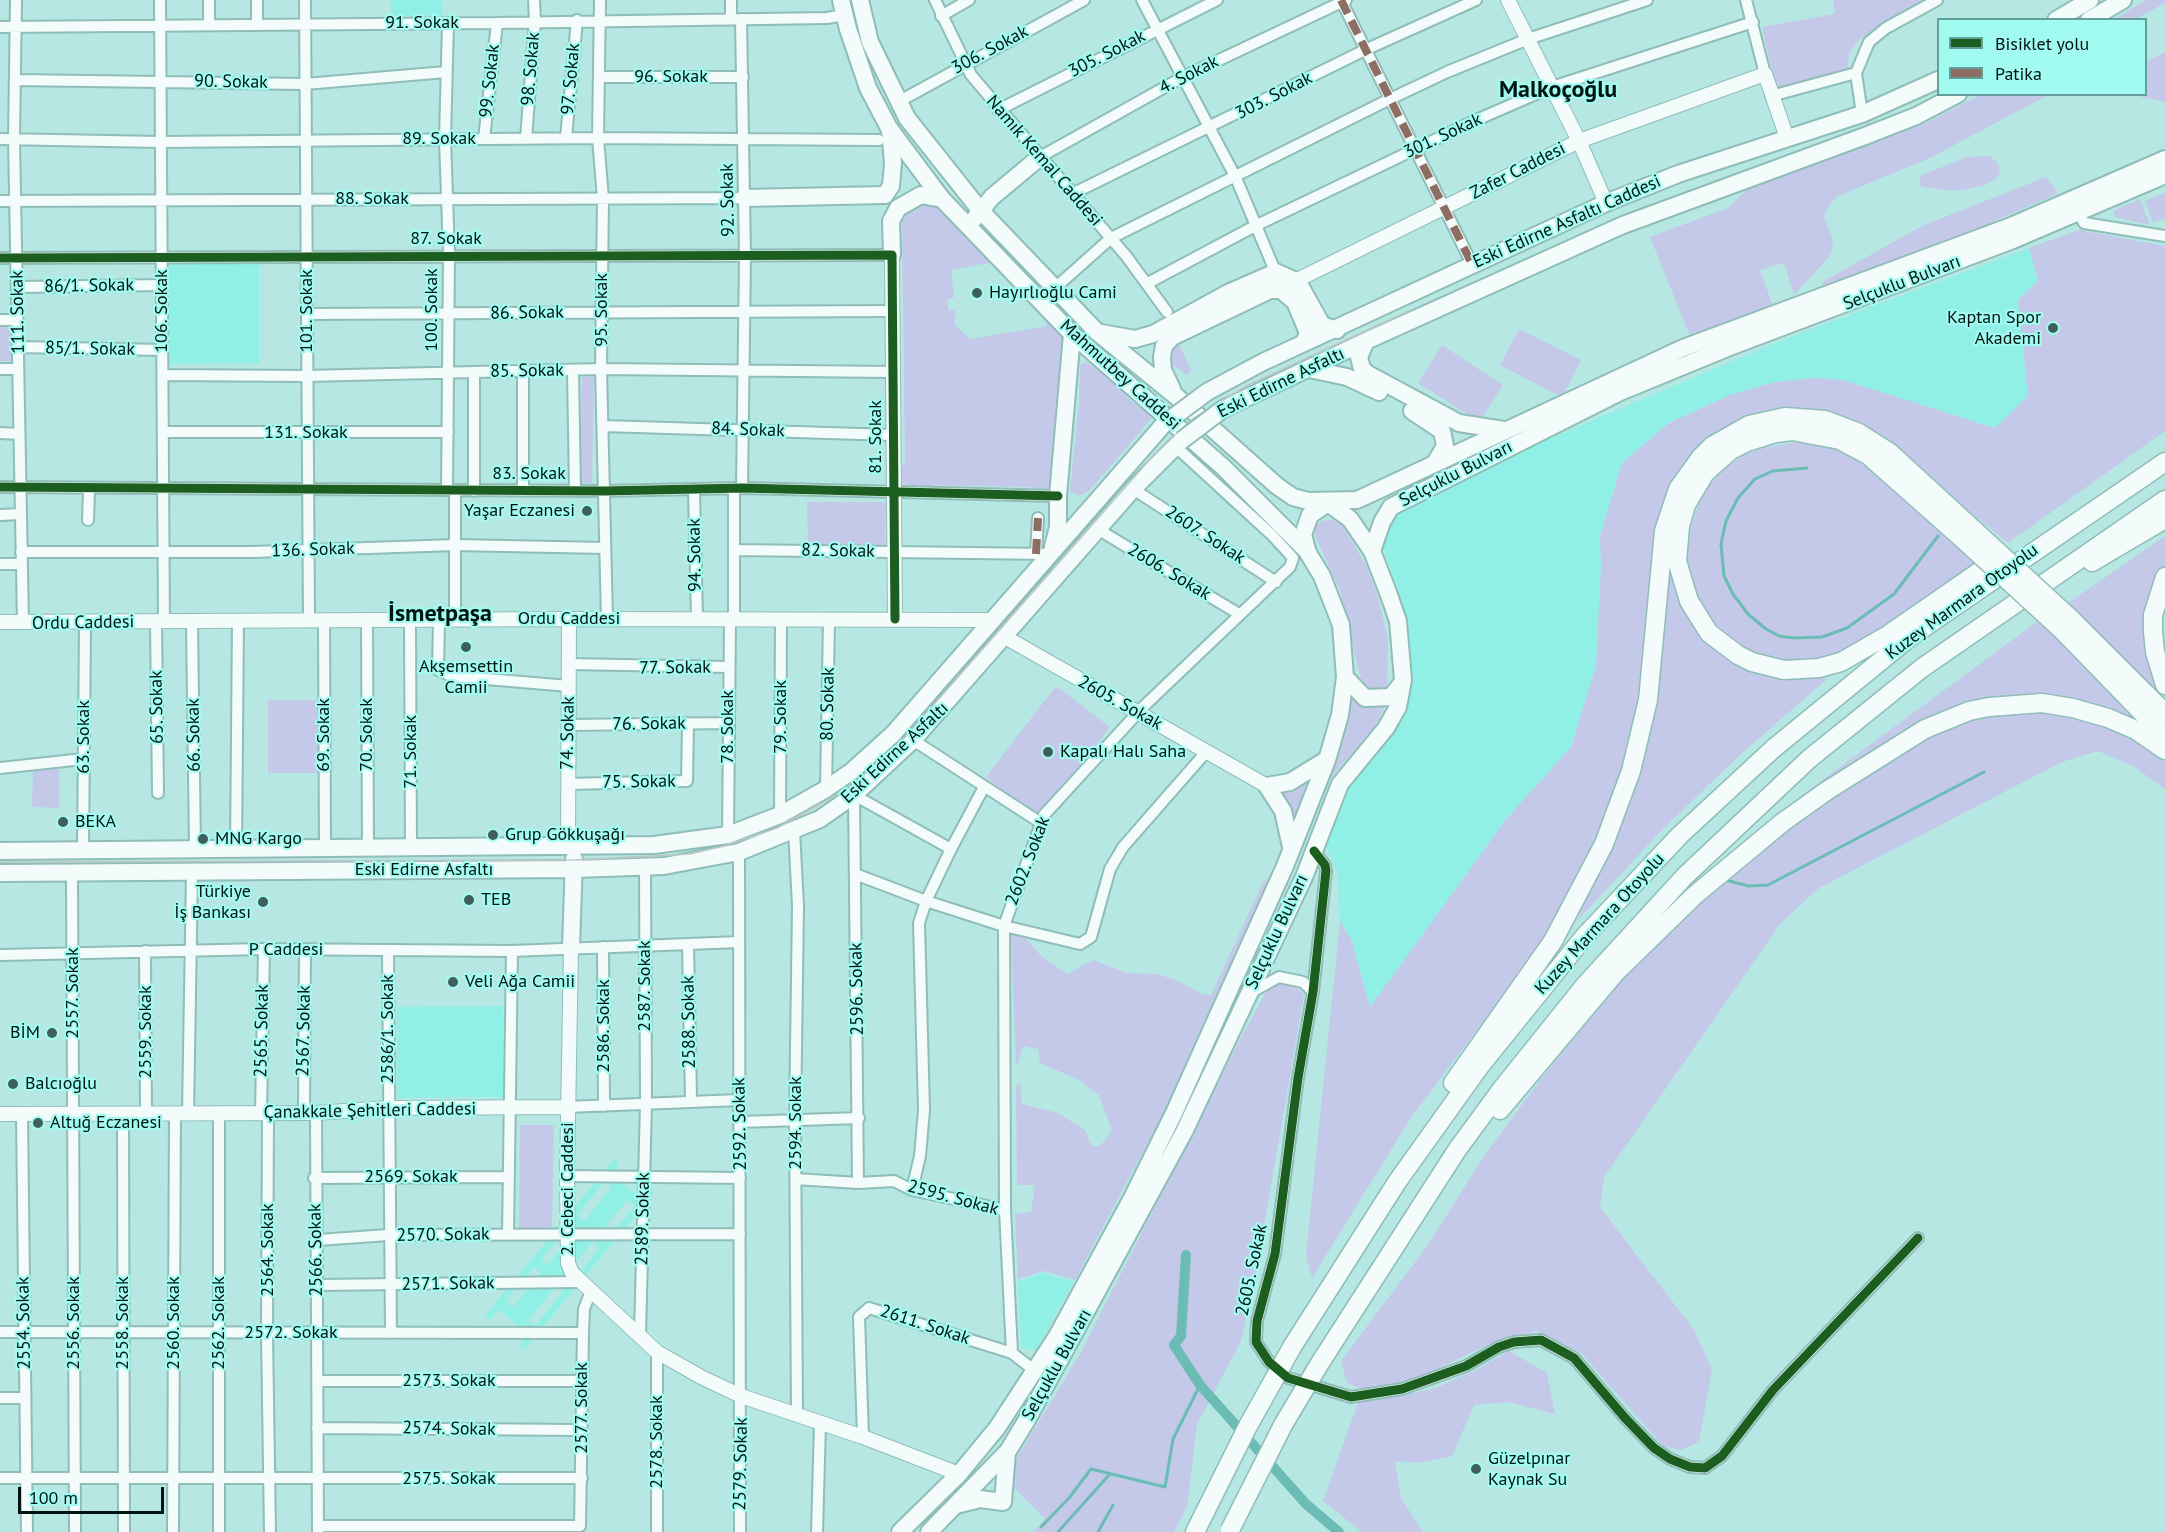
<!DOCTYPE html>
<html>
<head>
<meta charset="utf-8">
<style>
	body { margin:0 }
	#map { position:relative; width:2165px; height:1532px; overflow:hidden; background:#b6e7e2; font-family:"PT Sans",sans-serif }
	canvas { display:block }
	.legend { position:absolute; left:1937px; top:18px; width:210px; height:78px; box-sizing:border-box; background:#a2fbf1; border:2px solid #619f98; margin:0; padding:8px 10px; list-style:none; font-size:18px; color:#001412 }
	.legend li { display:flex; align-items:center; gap:12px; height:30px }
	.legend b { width:30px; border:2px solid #619f98 }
	.scale { position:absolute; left:18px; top:1487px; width:146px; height:27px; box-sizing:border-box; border:3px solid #001412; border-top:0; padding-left:8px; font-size:18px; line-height:21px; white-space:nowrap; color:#001412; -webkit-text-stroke:4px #a2fbf1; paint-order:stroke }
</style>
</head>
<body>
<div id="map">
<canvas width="2165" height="1532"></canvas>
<ul class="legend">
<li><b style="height:8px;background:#1b5e20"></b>Bisiklet yolu</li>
<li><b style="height:8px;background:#8d6e63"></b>Patika</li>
</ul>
<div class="scale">100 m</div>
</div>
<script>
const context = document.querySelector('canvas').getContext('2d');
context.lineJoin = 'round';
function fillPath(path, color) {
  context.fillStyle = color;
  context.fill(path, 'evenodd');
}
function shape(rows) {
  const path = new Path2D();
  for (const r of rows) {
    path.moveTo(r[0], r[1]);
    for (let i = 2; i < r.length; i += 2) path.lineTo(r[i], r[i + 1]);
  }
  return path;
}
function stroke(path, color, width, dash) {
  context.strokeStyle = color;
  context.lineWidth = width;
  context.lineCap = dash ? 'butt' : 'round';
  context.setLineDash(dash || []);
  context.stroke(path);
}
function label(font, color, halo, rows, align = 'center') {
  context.font = font + ' "PT Sans",sans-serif';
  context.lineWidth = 4.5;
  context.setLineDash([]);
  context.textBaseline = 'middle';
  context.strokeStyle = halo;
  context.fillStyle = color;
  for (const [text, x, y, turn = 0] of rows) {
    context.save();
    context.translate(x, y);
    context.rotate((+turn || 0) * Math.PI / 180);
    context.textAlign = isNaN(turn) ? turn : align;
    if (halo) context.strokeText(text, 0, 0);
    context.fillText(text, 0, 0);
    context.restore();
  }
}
const built = shape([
	[391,0,442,0,443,15,391,16],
	[2029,248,2038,281,2018,300,2028,396,1995,429,1843,380,1813,378,1775,382,1730,395,1669,423,1622,463,1600,536,1601,566,1596,666,1571,747,1507,818,1370,1008,1351,939,1340,922,1338,874,1324,842,1343,790,1409,685,1407,618,1383,548,1389,515,1459,477,1785,339],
	[259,261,259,363,168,364,168,262],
	[503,1006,504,1097,397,1098,397,1007],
	[614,1159,619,1164,611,1174,641,1198,649,1188,654,1193,525,1349,520,1345,528,1334,499,1310,490,1320,485,1316],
	[605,1181,612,1187,584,1221,577,1215],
	[627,1200,635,1206,607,1239,600,1233],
	[571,1223,577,1229,548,1265,541,1259],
	[593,1242,600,1248,571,1283,563,1277],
	[534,1267,541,1273,513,1307,506,1301],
	[556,1286,563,1292,535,1326,528,1320],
	[1042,1273,1074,1281,1036,1350,1021,1348,1018,1282]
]);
const green = shape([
	[1833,0,1921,0,1920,5,1886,21,1859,40,1849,53,1848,70,1776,88,1762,27,1835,14],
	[2146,0,2165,0,2165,3,2136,19,2114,19],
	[2165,52,2165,102,2138,96,2146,94,2146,62],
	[1980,95,2048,95,1930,158,1838,196,1829,205,1824,217,1833,240,1832,250,1828,258,1794,295,1784,263,1760,270,1773,306,1690,336,1650,237,1728,208,1753,183,1852,151,1930,121],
	[1989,156,1998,163,2000,172,1995,180,1985,185,1958,191,1921,187,1920,176,1967,157],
	[2046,177,2058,193,1943,244,1819,290,1824,281,1922,226],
	[2165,193,2165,218,2153,223,2145,201],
	[2140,199,2150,225,2115,217,2113,211],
	[934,202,994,262,951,270,954,297,947,300,949,311,955,310,955,325,970,339,1047,326,1046,322,1049,321,1067,345,1053,485,1046,491,1030,487,933,485,932,488,912,488,900,482,901,468,905,462,902,222,903,216,914,205],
	[2079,230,2165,246,2165,431,2008,543,1960,504,1894,443,1870,428,1827,411,1784,408,1751,418,1698,450,1684,465,1663,505,1653,551,1638,711,1623,773,1589,860,1531,959,1412,1116,1312,1278,1306,1254,1340,922,1351,939,1370,1007,1507,818,1571,747,1596,666,1601,566,1600,536,1622,463,1669,423,1730,395,1775,382,1813,378,1843,380,1995,428,2028,396,2018,300,2038,281,2029,248],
	[0,325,12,325,11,361,0,361],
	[1519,329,1581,360,1562,397,1500,365],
	[1177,339,1191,370,1187,375,1166,360],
	[1442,345,1503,385,1479,422,1418,383],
	[1087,362,1128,393,1126,397,1153,417,1090,490,1079,496,1070,491,1079,403,1080,365],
	[582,377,594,377,592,483,579,483],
	[1804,441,1833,448,1859,461,1893,488,1977,564,1908,614,1828,659,1797,661,1771,659,1750,650,1732,640,1715,625,1701,606,1691,579,1687,552,1692,523,1700,500,1712,482,1725,468,1743,456,1762,448],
	[807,502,886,502,885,546,808,546],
	[1334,519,1342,525,1366,565,1379,600,1388,641,1387,687,1381,692,1373,693,1363,688,1340,590,1316,538,1315,528,1321,521],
	[2165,536,2165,567,2155,680,2165,702,2068,603],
	[1669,559,1679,599,1709,644,1724,656,1755,673,1796,679,1824,676,1826,680,1741,754,1660,832,1576,922,1611,848,1642,766,1657,698,1663,652],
	[2038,621,2141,721,2137,724,1997,699,1806,799,1802,795],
	[1056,686,1110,727,1040,819,986,777],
	[1347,691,1358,703,1386,704,1375,726,1327,782],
	[268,700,319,700,319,773,268,773],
	[2045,710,2114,726,2165,757,2165,789,2133,766,2098,751,2062,762,1819,888,1781,923,1604,1177,1600,1207,1694,1330,1712,1369,1699,1442,1681,1450,1663,1446,1581,1353,1537,1331,1481,1348,1427,1374,1385,1388,1359,1388,1347,1383,1341,1361,1428,1245,1482,1159,1540,1080,1623,979,1726,878,1803,816,1925,738,1977,717],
	[33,769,59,769,59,808,32,807],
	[1312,777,1295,823,1287,800,1276,788],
	[1264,880,1269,883,1190,1058,1162,1116,1075,1280,1044,1271,1018,1279,1015,1214,1031,1212,1035,1185,1017,1185,1016,1086,1020,1083,1022,1104,1058,1113,1086,1131,1090,1143,1096,1147,1101,1145,1112,1131,1099,1095,1079,1080,1040,1063,1038,1049,1023,1046,1018,1064,1016,1064,1011,934,1025,938,1042,957,1067,974,1093,960,1127,973,1157,974,1176,980,1202,994,1211,995],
	[1278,982,1292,982,1304,995,1258,1261,1241,1341,1197,1424,1187,1507,1174,1532,1033,1532,1045,1519,1013,1487,1010,1469,1079,1356,1245,1030,1268,989],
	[520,1125,554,1125,552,1227,519,1230],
	[1509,1351,1547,1373,1555,1414,1508,1402,1474,1405,1452,1456,1419,1463,1395,1461,1401,1498,1423,1532,1362,1532,1323,1501,1359,1400,1393,1397,1433,1389,1476,1370]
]);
const stream = shape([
	[1807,468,1773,471,1755,479,1738,498,1726,521,1721,544,1724,576,1733,594,1748,614,1766,629,1779,636,1794,638,1822,637,1847,628,1894,594,1938,536],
	[1725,880,1749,886,1768,885,1984,772],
	[1041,1527,1069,1498,1091,1469,1165,1487,1173,1439,1200,1385],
	[1058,1532,1109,1475],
	[1098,1532,1113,1505]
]);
const canal = shape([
	[1186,1255,1181,1336,1174,1345,1200,1385,1306,1504,1339,1532]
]);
const street = shape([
	[16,0,14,139,23,623],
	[160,0,164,622],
	[209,0,209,25],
	[257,0,257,25],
	[305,0,309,621],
	[600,0,598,138,603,199,601,369,607,619],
	[935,0,971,75,1127,257,1167,312],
	[1142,0,1236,178,1278,278],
	[1341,0,1472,264],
	[1746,0,1765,74],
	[941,16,969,0],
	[731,19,731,0],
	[741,19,745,256,742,488],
	[0,27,497,23,827,18,844,15],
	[599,77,743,77],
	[15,80,305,84,446,72],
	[1771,96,1856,73],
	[898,102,1084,0],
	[998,110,1217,0],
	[1862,114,1856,73,1869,42,1886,28,1937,0],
	[566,138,577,20],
	[0,139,160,142,598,138,879,140],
	[484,139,497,23],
	[526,139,535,21,534,0],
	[1040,157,1183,77,1346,0],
	[1072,194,1365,50,1476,0],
	[0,201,744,198],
	[2079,213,2084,223,2165,236],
	[0,258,892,255],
	[1148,283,1255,226,1474,121,1552,87,1753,22],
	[17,287,162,285],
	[1055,288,1111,238,1390,99,1447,72,1528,39,1647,0],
	[307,314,892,311],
	[0,320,17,320],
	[18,347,162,350],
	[0,369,18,369],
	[523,370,523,491],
	[573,370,575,491],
	[163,375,306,376,601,369,892,372],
	[604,426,892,435],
	[164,432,448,432],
	[0,433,19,434],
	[0,487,604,491,742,488,1058,496],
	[734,489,734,619],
	[1133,489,1276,582],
	[447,490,449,255,445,139,448,23],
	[455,491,455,620],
	[474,491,474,372],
	[694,491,697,619],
	[0,515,21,514],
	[88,520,89,490],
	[1099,530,1239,614],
	[734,550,1050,554],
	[21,552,252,552,455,545,605,548],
	[1036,554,1038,518],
	[0,564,22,564],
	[410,620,411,848],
	[439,620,438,670,451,676,569,686],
	[324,621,325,849],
	[367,621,368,849],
	[156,622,158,793],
	[192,622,195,849],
	[569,664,729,667],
	[569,725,729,723],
	[913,740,1041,823],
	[0,768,83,759],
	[568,784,687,781,688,723],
	[826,789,829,619],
	[854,795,858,1183],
	[854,795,951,849],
	[780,815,781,619],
	[794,830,798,906,795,1120,797,1415],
	[728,835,730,619],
	[236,849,238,621],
	[83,850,85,624],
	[1314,851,1325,865,1326,871,1313,992,1298,1078,1275,1254,1257,1321,1256,1342,1269,1362,1288,1378,1351,1397,1402,1389,1466,1366,1499,1347,1514,1342,1541,1340,1574,1358,1625,1418,1654,1448,1670,1459,1690,1467,1705,1468,1722,1456,1773,1390,1918,1238],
	[739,852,740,1532],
	[72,873,75,1532],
	[855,874,926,901,1004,926,1080,944,1091,937,1110,869,1123,847,1207,751],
	[688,944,691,1100],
	[603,947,604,1106],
	[388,950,391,1333],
	[145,951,146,1113],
	[0,955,264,949,512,951,739,942],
	[1252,992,1279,977,1303,982,1313,992],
	[567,1107,739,1100],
	[123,1113,124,1532],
	[188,1113,192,872],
	[261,1113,264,949],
	[268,1113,267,1333,270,1532],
	[304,1113,305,949],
	[316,1113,318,1532],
	[22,1114,27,1532],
	[740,1122,859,1118],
	[567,1176,740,1178],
	[314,1178,508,1177],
	[796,1179,858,1183,894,1181,912,1190,1005,1210,1012,1353],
	[912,1190,920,1156,924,1110,919,923,926,901,951,849,984,787],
	[1005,1210,1004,926,1044,815,1143,707,1290,567,1293,558,1272,535,1175,446],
	[508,1234,512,951],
	[318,1240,388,1235,740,1234],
	[317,1285,579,1282],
	[0,1332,583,1333],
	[640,1334,646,1104,645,867],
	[657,1352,657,1532],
	[317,1381,582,1381],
	[0,1398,25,1398],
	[317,1428,582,1430],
	[863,1437,859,1317,869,1308,1012,1353,1035,1371],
	[0,1478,582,1478],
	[318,1526,580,1526,583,1333,584,1309,591,1291],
	[173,1532,175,1113],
	[219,1532,219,1113],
	[817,1532,820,1424]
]);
const secondary = shape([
	[1508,0,1579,141,1606,203],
	[892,255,895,619],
	[1287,285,1579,141,1765,74,1787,138],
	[0,622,569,619,994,620],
	[1005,637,1267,786],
	[568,846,569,619],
	[571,948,567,1176,568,1263,572,1273,657,1352,701,1377,741,1396,863,1437,959,1474],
	[0,1114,316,1113,389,1108,567,1107]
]);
const primary = shape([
	[841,0,848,29,868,88,889,128,942,199,1072,334,1223,467,1306,550],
	[860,0,870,42,907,118,980,210,1097,332,1177,397,1277,486,1293,497,1308,501,1357,500,1683,348,2011,226,2165,159],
	[2056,20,2090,0],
	[2089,20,2123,0],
	[744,198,885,195,891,186,893,163,890,129],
	[975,218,992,197,1040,157],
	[892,255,891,221,898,208,921,195,942,199],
	[1101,333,1135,339,1153,334,1228,293,1276,272,1298,282,1322,325,1337,330],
	[1366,341,1359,357,1362,369,1368,374,1459,423,1504,430],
	[1309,369,1347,377,1379,392],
	[1172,389,1163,370,1162,357,1164,346,1172,337,1270,290,1281,290,1295,302,1308,333,1304,343],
	[1207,392,1263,362,1606,203,1678,174,1862,114,1938,80],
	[1223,409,1366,341,1623,225,1865,136,1916,116,1958,94],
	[1412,411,1442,431,1445,446,1435,463],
	[1053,547,1058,527,1058,496,1072,334],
	[1372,551,1382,522,1391,507,1620,392,1727,348,2013,240,2165,175],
	[1345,677,1365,698,1391,697,1402,683],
	[1291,847,1283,811,1267,786,1290,782,1326,760],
	[0,851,654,845,728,835,780,815,826,789,852,771,893,734,1164,424],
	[0,873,574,869,664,866,739,852,820,819,854,795,913,740,1133,489,1182,440],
	[571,948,574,859],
	[956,1505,980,1499,1003,1502,1007,1452],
	[900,1532,959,1474,997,1428,1057,1336,1132,1198,1174,1113,1285,866,1327,760,1340,715,1345,677,1341,625,1322,576,1308,553,1303,535,1310,515,1328,503],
	[929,1532,1008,1451,1028,1418,1184,1132,1304,877,1340,784,1386,728,1398,707,1403,680,1398,621,1389,595,1372,551,1350,519,1328,503]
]);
const highway = shape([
	[1965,541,1868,455,1840,440,1792,431,1776,433,1747,442,1731,450,1705,473,1686,505,1680,526,1677,561,1689,601,1709,633,1738,655,1752,662,1784,670,1819,668,1841,662,1888,635,1979,572],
	[2092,562,2165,519],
	[2165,577,2153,615,2153,632,2155,652,2165,685],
	[2072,620,2165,713],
	[2061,629,2165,736],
	[1453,1083,1553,941,1604,844,1631,771,1648,700,1664,531,1678,489,1701,457,1712,446,1749,425,1785,417,1825,420,1859,433,1889,452,1975,531],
	[1500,1110,1616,972,1695,895,1783,822,1828,790,1925,729,1969,711,1989,707,2042,703,2073,708,2108,718,2136,730,2165,750],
	[1292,1347,1397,1182,1480,1066,1584,937,1680,835,1774,748,1910,637,2165,462],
	[1320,1363,1457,1150,1501,1090,1586,984,1685,876,1809,759,1922,668,2165,500],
	[1195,1532,1204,1514]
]);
const tram = shape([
	[0,862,574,860,690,854,724,846,777,828,849,788,899,744,1152,457,1191,420,1246,386,1411,310]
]);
const primaryBridge = shape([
	[1164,424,1207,392],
	[1182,440,1223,409]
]);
const highwayBridge = shape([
	[1975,531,2072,620],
	[1965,541,2061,629],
	[1204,1514,1248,1426,1292,1347],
	[1230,1530,1283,1425,1320,1363]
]);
const quiet = shape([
	[1341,0,1472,264],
	[1036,554,1038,518]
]);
const cycleway = shape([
	[0,258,892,255,895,619],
	[0,487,604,491,742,488,1058,496],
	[1314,851,1325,865,1326,871,1313,992,1298,1078,1275,1254,1257,1321,1256,1342,1269,1362,1288,1378,1351,1397,1402,1389,1466,1366,1499,1347,1514,1342,1541,1340,1574,1358,1625,1418,1654,1448,1670,1459,1690,1467,1705,1468,1722,1456,1773,1390,1918,1238]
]);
const markers = [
	[977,293,6,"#405e5b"],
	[2053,328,6,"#405e5b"],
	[587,511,6,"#405e5b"],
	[466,647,6,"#405e5b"],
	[1048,752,6,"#405e5b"],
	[63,822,6,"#405e5b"],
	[493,835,6,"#405e5b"],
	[203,839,6,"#405e5b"],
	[469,900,6,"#405e5b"],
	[263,902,6,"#405e5b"],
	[453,982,6,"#405e5b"],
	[52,1033,6,"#405e5b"],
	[13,1084,6,"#405e5b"],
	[38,1123,6,"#405e5b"],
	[1476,1469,6,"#405e5b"]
];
const streetNames = [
	["91. Sokak",422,23],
	["306. Sokak",990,50,-28],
	["305. Sokak",1107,54,-27],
	["98. Sokak",531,69,-85],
	["4. Sokak",1189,75,-27],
	["96. Sokak",671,77],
	["97. Sokak",571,79,-85],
	["99. Sokak",490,81,-84],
	["90. Sokak",231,82,1],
	["303. Sokak",1274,96,-27],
	["301. Sokak",1443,136,-25],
	["89. Sokak",439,139],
	["Namık Kemal Caddesi",1044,161,49],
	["Zafer Caddesi",1518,171,-27],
	["88. Sokak",372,199],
	["92. Sokak",728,200,-91],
	["Eski Edirne Asfaltı Caddesi",1567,222,-24],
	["87. Sokak",446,239],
	["Selçuklu Bulvarı",1902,283,-21],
	["86/1. Sokak",89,286,-1],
	["100. Sokak",432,310,-90],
	["95. Sokak",602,310,-90],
	["106. Sokak",162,311,-90],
	["101. Sokak",307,311,-90],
	["111. Sokak",18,312,-91],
	["86. Sokak",527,313,-1],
	["85/1. Sokak",90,349,1],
	["85. Sokak",527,371,-1],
	["Mahmutbey Caddesi",1120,375,42],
	["Eski Edirne Asfaltı",1281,383,-26],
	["84. Sokak",748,430,2],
	["131. Sokak",306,433],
	["81. Sokak",876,437,-90],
	["83. Sokak",529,474],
	["Selçuklu Bulvarı",1456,474,-27],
	["2607. Sokak",1205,535,33],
	["136. Sokak",313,550,-2],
	["82. Sokak",838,551,1],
	["94. Sokak",695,555,-91],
	["2606. Sokak",1169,572,31],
	["Kuzey Marmara Otoyolu",1962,602,-36],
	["Ordu Caddesi",569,619],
	["Ordu Caddesi",83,623,-1],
	["77. Sokak",675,668,-1],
	["2605. Sokak",1120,703,29],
	["80. Sokak",828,704,-89],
	["65. Sokak",157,707,-91],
	["79. Sokak",781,717,-90],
	["76. Sokak",649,724,-1],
	["78. Sokak",728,727,-90],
	["74. Sokak",568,733,-89],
	["66. Sokak",194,735,-91],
	["69. Sokak",324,735,-90],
	["70. Sokak",367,735,-90],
	["63. Sokak",84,737,-90],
	["71. Sokak",411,752,-90],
	["Eski Edirne Asfaltı",895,753,-43],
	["75. Sokak",639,782,-1],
	["2602. Sokak",1028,861,-69],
	["Eski Edirne Asfaltı",424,870],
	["Kuzey Marmara Otoyolu",1600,924,-48],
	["Selçuklu Bulvarı",1277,932,-65],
	["P Caddesi",286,950],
	["2587. Sokak",645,986,-90],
	["2596. Sokak",857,989,-91],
	["2557. Sokak",73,993,-90],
	["2588. Sokak",689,1022,-91],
	["2586. Sokak",604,1026,-90],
	["2586/1. Sokak",388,1029,-90],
	["2565. Sokak",262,1031,-89],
	["2567. Sokak",304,1031,-89],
	["2559. Sokak",146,1032,-90],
	["Çanakkale Şehitleri Caddesi",370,1111,-1],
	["2594. Sokak",796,1123,-90],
	["2592. Sokak",740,1124,-91],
	["2569. Sokak",411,1177],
	["2. Cebeci Caddesi",568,1189,-90],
	["2595. Sokak",953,1198,15],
	["2589. Sokak",643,1219,-89],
	["2570. Sokak",443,1235,-1],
	["2564. Sokak",268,1250,-90],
	["2566. Sokak",316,1250,-91],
	["2605. Sokak",1252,1270,-78],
	["2571. Sokak",448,1284,-1],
	["2554. Sokak",24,1323,-91],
	["2556. Sokak",74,1323,-90],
	["2558. Sokak",123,1323,-90],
	["2560. Sokak",174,1323,-90],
	["2562. Sokak",219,1323,-90],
	["2611. Sokak",925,1325,18],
	["2572. Sokak",291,1333],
	["Selçuklu Bulvarı",1057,1365,-61],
	["2573. Sokak",449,1381],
	["2577. Sokak",582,1408,-90],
	["2574. Sokak",449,1429,1],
	["2578. Sokak",657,1442,-90],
	["2579. Sokak",741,1464,-89],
	["2575. Sokak",449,1479]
];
const poiNames = [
	["Hayırlıoğlu Cami",989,293],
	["Kaptan Spor",2041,318,"right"],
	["Akademi",2041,339,"right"],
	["Yaşar Eczanesi",575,511,"right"],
	["Akşemsettin",466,667,"center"],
	["Camii",466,688,"center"],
	["Kapalı Halı Saha",1060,752],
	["BEKA",75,822],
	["Grup Gökkuşağı",505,835],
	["MNG Kargo",215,839],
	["Türkiye",251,892,"right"],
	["İş Bankası",251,913,"right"],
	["TEB",481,900],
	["Veli Ağa Camii",465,982],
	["BİM",40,1033,"right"],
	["Balcıoğlu",25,1084],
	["Altuğ Eczanesi",50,1123],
	["Güzelpınar",1488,1459],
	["Kaynak Su",1488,1480]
];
const districtNames = [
	["Malkoçoğlu",1558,90],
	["İsmetpaşa",440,614]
];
fillPath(built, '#90f0e6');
fillPath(green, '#c4c9ea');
stroke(stream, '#6abcb4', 3);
stroke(canal, '#6abcb4', 10);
stroke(street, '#8fbdb8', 14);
stroke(secondary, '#8fbdb8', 16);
stroke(primary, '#8fbdb8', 20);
stroke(highway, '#8fbdb8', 21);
stroke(street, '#f4fbfb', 10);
stroke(secondary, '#f4fbfb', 14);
stroke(primary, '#f4fbfb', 16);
stroke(highway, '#f4fbfb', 18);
stroke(tram, '#bbc8c7', 1.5);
stroke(primaryBridge, '#8fbdb8', 20, []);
stroke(highwayBridge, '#8fbdb8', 21, []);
stroke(primaryBridge, '#f4fbfb', 16);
stroke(highwayBridge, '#f4fbfb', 18);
stroke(quiet, '#8d6e63', 8, [15, 8]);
stroke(cycleway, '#1b5e20', 9);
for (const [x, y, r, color] of markers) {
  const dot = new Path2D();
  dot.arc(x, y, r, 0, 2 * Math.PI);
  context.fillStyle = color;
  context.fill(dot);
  stroke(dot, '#a2fbf1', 2);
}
label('18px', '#001412', '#a2fbf1', streetNames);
label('18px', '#001412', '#a2fbf1', poiNames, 'left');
label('bold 24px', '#001412', '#a2fbf1', districtNames);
</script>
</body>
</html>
